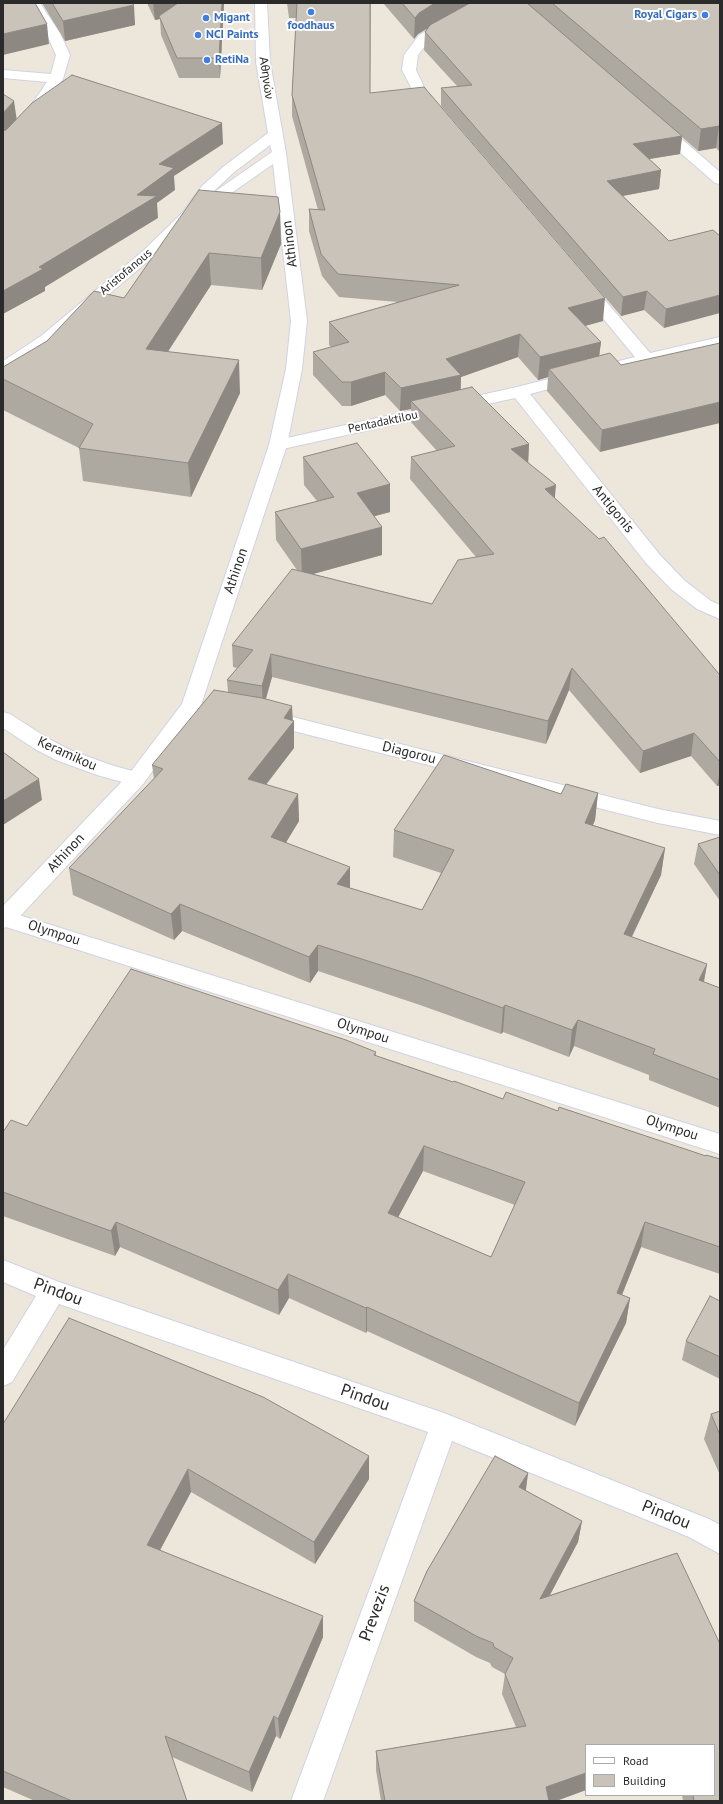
<!DOCTYPE html>
<html>
<head>
<meta charset="utf-8">
<style>
	body { margin:0 }
	#map { position:relative; width:723px; height:1804px; overflow:hidden; background:#ede7db; font-family:"PT Sans",sans-serif }
	canvas { display:block }
	.frame { position:absolute; inset:0; border:4px solid #2a2a2a; pointer-events:none }
	.legend { position:absolute; left:585px; top:1744px; width:130px; height:52px; box-sizing:border-box; background:#fff; border:1px solid #aaa; margin:0; padding:5px 7px; list-style:none; font-size:12px; color:#2a2a2a }
	.legend li { display:flex; align-items:center; gap:8px; height:20px }
	.legend b { width:20px; border:1px solid #aaa }
</style>
</head>
<body>
<div id="map">
<canvas width="723" height="1804"></canvas>
<div class="frame"></div>
<ul class="legend">
<li><b style="height:5px;background:#fff"></b>Road</li>
<li><b style="height:11px;background:#c9c3ba"></b>Building</li>
</ul>
</div>
<script>
const context = document.querySelector('canvas').getContext('2d');
context.lineJoin = 'round';
function shape(rows) {
  const path = new Path2D();
  for (const r of rows) {
    path.moveTo(r[0], r[1]);
    for (let i = 2; i < r.length; i += 2) path.lineTo(r[i], r[i + 1]);
  }
  return path;
}
function stroke(path, color, width, dash) {
  context.strokeStyle = color;
  context.lineWidth = width;
  context.lineCap = dash ? 'butt' : 'round';
  context.setLineDash(dash || []);
  context.stroke(path);
}
function fillPath(path, color) {
  context.fillStyle = color;
  context.fill(path, 'evenodd');
}
function label(font, color, halo, rows, align = 'center') {
  context.font = font + ' "PT Sans",sans-serif';
  context.lineWidth = 4;
  context.setLineDash([]);
  context.textBaseline = 'middle';
  context.strokeStyle = halo;
  context.fillStyle = color;
  for (const [text, x, y, turn = 0] of rows) {
    context.save();
    context.translate(x, y);
    context.rotate((+turn || 0) * Math.PI / 180);
    context.textAlign = isNaN(turn) ? turn : align;
    if (halo) context.strokeText(text, 0, 0);
    context.fillText(text, 0, 0);
    context.restore();
  }
}
const street = shape([
	[28,3,40,3,60,33,70,55,63,79,33,123,8,150,3,151,3,139,23,117,47,82,3,78,3,70,51,74,56,55,46,33,28,3],
	[449,19,454,20,455,23,454,26,429,41,418,55,416,70,426,91,443,111,441,114,436,115,431,114,415,95,402,70,404,55,419,35,449,19],
	[658,122,663,123,720,172,720,184,715,183,653,129,651,126,653,123,658,122],
	[585,282,591,284,650,353,720,337,720,347,648,363,530,394,660,555,685,581,711,601,720,605,720,619,697,609,671,589,646,563,515,398,278,450,272,449,269,445,272,441,278,440,517,387,635,357,577,287,579,284,585,282],
	[265,710,658,809,720,821,720,835,658,823,258,722,255,717,258,712,265,710],
	[3,712,10,714,49,739,70,750,111,765,143,774,146,779,143,784,136,786,97,775,56,760,35,749,3,728,3,712],
	[3,910,720,1134,720,1154,3,926,3,910],
	[3,1260,59,1282,444,1413,709,1519,720,1525,720,1554,689,1537,452,1441,323,1801,291,1801,428,1432,59,1304,12,1382,3,1386,3,1350,36,1296,3,1282,3,1260]
]);
const secondary = shape([
	[255,3,267,3,270,62,286,153,307,321,302,369,287,445,201,705,143,784,11,926,3,928,3,906,129,774,182,704,269,445,286,369,291,321,273,164,213,206,208,207,202,206,192,219,154,256,53,342,9,372,3,373,3,361,41,336,144,250,182,213,202,186,223,167,268,133,256,62,255,3],
	[270,145,272,152,210,195,233,173,270,145]
]);
const wall = shape([
	[42,3,132,3,135,25,65,41],
	[147,3,224,3,220,78,179,78,161,35,160,19,155,20],
	[287,3,371,3,370,93,603,321,585,326,601,342,599,356,621,365,600,452,547,391,548,377,538,380,518,357,461,377,461,390,529,444,528,462,555,498,719,674,720,673,720,785,717,786,691,756,640,773,569,690,546,744,272,677,266,699,292,721,294,748,266,785,298,794,299,821,286,842,350,888,422,910,441,873,393,857,394,830,561,794,598,793,595,820,593,825,665,848,661,875,632,937,707,964,704,982,720,988,720,1108,649,1080,649,1075,574,1046,569,1057,503,1032,501,1034,420,1005,318,971,310,983,182,931,174,940,73,895,69,868,154,779,152,765,228,692,227,680,237,668,233,667,232,645,297,570,276,540,275,512,317,501,304,485,303,457,390,484,390,512,374,516,382,527,382,555,313,574,432,604,476,557,410,479,411,457,437,451,411,422,411,409,400,411,385,395,351,406,342,406,313,375,313,352,331,347,329,345,329,322,398,302,339,297,322,276,309,231,309,209,318,210,292,116,292,95,296,18,289,18],
	[383,3,720,3,720,152,716,148,698,151,682,137,680,154,649,159,661,170,659,189,623,196,669,241,713,230,664,328,644,310,621,316,441,106,441,88,457,86,424,50,425,32,428,28,418,34,414,39],
	[280,212,281,244,262,290,211,285,168,351,240,393,191,497,83,481,79,448,3,410,3,367,124,298],
	[720,837,720,901,694,864,698,844],
	[376,1052,376,1056,503,1099,558,1111,706,1156,720,1159,720,1274,641,1247,622,1295,630,1298,626,1323,575,1426,367,1331,366,1333,289,1298,279,1315,120,1247,115,1256,3,1216,3,1132,27,1126],
	[423,1171,515,1205,491,1257,398,1217],
	[720,1301,720,1379,682,1360,686,1341],
	[720,1411,720,1475,704,1439,711,1414],
	[3,1424,369,1456,369,1479,315,1564,191,1492,160,1550,323,1637,280,1739,276,1736,252,1792,172,1757,187,1801,35,1801,3,1787],
	[495,1456,528,1473,526,1491,582,1521,578,1542,550,1595,677,1553,720,1644,720,1801,683,1801,682,1795,714,1795,714,1745,586,1745,586,1790,556,1801,381,1801,376,1770,376,1751,516,1727,502,1694,505,1674,492,1667,490,1663,476,1657,414,1621,414,1601,427,1571]
]);
const shadedWall = shape([
	[153,3,195,3,159,16,160,19,155,20],
	[222,3,224,3,220,78,219,58],
	[435,3,488,3,441,20,418,34,414,39,415,18,419,13],
	[134,5,135,25,65,41,63,21],
	[47,24,49,44,3,55,3,34],
	[14,101,17,121,3,137,3,113],
	[222,123,223,144,174,176,175,190,157,203,158,218,45,287,45,291,3,314,3,291,39,267,137,195,159,164],
	[719,126,716,148,698,151,701,129],
	[682,136,680,154,631,162,633,144],
	[661,170,659,189,606,199,607,181],
	[280,212,281,244,262,290,261,258],
	[209,253,211,285,149,381,146,349],
	[647,291,644,310,621,316,623,297],
	[720,295,720,313,664,328,666,309],
	[605,298,603,321,566,331,568,308],
	[520,334,518,357,461,377,460,398,411,401,411,409,400,411,401,388,446,359],
	[601,342,598,365,549,369,548,377,538,380,540,357],
	[239,360,240,393,191,497,188,463],
	[385,372,385,395,351,406,351,382],
	[720,402,720,423,600,452,602,430],
	[529,444,528,466,511,449],
	[390,484,390,512,357,521,357,493],
	[556,485,554,507,545,489],
	[382,527,382,555,302,577,301,549],
	[271,654,272,677,263,708,262,686],
	[572,668,569,690,546,744,548,721],
	[292,706,293,722,294,721,294,748,249,806,248,779,284,718],
	[694,733,691,756,640,773,643,751],
	[720,771,720,785,717,786],
	[39,779,42,800,3,825,3,801],
	[598,793,595,820,582,850,585,823],
	[298,794,299,821,273,864,271,837],
	[665,848,661,875,620,961,624,934],
	[350,867,350,894,337,884],
	[180,904,182,931,174,940,171,914],
	[318,945,318,971,310,983,309,957],
	[707,964,702,991,699,980],
	[505,1005,503,1032,501,1034,503,1008],
	[578,1020,574,1046,569,1057,572,1030],
	[424,1146,423,1171,387,1238,388,1213],
	[116,1222,120,1247,115,1256,111,1231],
	[645,1222,641,1247,613,1317,617,1293],
	[288,1274,289,1298,279,1315,278,1290],
	[630,1298,626,1323,575,1426,579,1403],
	[367,1307,367,1331,366,1333,366,1308],
	[369,1456,369,1479,315,1564,314,1542],
	[188,1469,191,1492,151,1567,147,1545],
	[528,1473,525,1494,519,1487],
	[582,1521,578,1542,537,1619,540,1599],
	[323,1616,323,1637,280,1739,278,1719],
	[274,1716,276,1736,252,1792,249,1772],
	[586,1773,586,1790,556,1801,544,1801,546,1787]
]);
const building = shape([
	[3,3,35,3,47,24,3,34,3,3],
	[52,3,132,3,134,5,63,21,52,3],
	[178,3,222,3,219,58,177,58,159,16,178,3],
	[297,3,370,3,370,93,424,87,605,298,568,308,601,342,540,357,520,334,446,359,461,375,401,388,385,372,351,382,342,382,313,352,349,342,329,322,459,285,338,274,321,254,309,209,325,210,292,95,297,3],
	[402,3,435,3,419,13,415,18,402,3],
	[470,3,527,3,682,136,633,144,661,170,607,181,669,241,713,230,720,236,720,295,666,309,647,291,623,297,441,88,472,85,425,32,430,25,470,3],
	[552,3,720,3,720,127,719,126,701,129,552,3],
	[72,75,222,123,159,164,174,168,137,195,157,196,39,267,43,269,3,291,3,131,6,130,32,103,72,75],
	[3,94,14,101,3,113,3,94],
	[199,190,278,197,280,212,261,258,209,253,146,349,239,360,188,463,79,448,93,424,3,379,3,367,47,341,94,291,124,298,199,190],
	[720,343,720,402,602,430,549,369,610,353,621,365,720,343],
	[472,387,529,444,511,449,556,485,545,489,599,539,604,537,719,674,720,673,720,762,694,733,643,751,572,668,548,721,271,654,262,686,227,680,253,650,232,645,292,569,432,604,458,560,494,554,411,457,455,446,411,401,472,387],
	[357,443,390,484,357,493,382,527,301,549,275,512,334,497,303,457,357,443],
	[214,690,262,698,292,706,284,718,294,721,248,779,298,794,271,837,350,867,337,884,422,910,454,850,394,830,444,755,561,794,566,784,598,793,585,823,665,848,624,934,707,964,699,980,720,988,720,1080,653,1054,655,1049,578,1020,572,1030,505,1005,503,1008,421,978,318,945,309,957,180,904,171,914,69,868,163,769,152,765,214,690],
	[3,752,39,779,3,801,3,752],
	[720,837,720,875,698,844,720,837],
	[131,969,346,1040,376,1052,374,1055,453,1082,454,1081,503,1099,506,1092,558,1111,559,1107,706,1156,706,1155,720,1159,720,1247,645,1222,617,1293,630,1298,579,1403,367,1307,366,1308,288,1274,278,1290,116,1222,111,1231,3,1192,3,1132,11,1120,27,1126,131,969],
	[424,1146,525,1182,491,1257,388,1213,424,1146],
	[710,1296,720,1301,720,1357,686,1341,710,1296],
	[69,1318,263,1397,369,1456,314,1542,188,1469,147,1545,323,1616,278,1719,274,1716,249,1772,165,1736,187,1801,72,1801,3,1771,3,1424,69,1318],
	[720,1411,720,1435,711,1414,720,1411],
	[495,1456,528,1473,519,1487,582,1521,540,1599,677,1553,720,1644,720,1801,694,1801,693,1795,714,1795,714,1745,586,1745,586,1773,546,1787,549,1801,385,1801,376,1751,526,1726,505,1674,513,1658,494,1647,493,1643,478,1637,414,1601,427,1571,495,1456]
]);
const markers = [
	[311,12,4,"#3f7fe0"],
	[705,15,4,"#3f7fe0"],
	[206,18,4,"#3f7fe0"],
	[198,35,4,"#3f7fe0"],
	[207,60,4,"#3f7fe0"]
];
const farShopnames = [
	["Royal Cigars",697,15,"right"],
	["Migant",214,18],
	["foodhaus",311,26,"center"],
	["NCI Paints",206,35],
	["RetiNa",215,60]
];
const farStreetnames = [
	["Αθηνών",266,78,82],
	["Aristofanous",126,272,-40],
	["Pentadaktilou",383,422,-12]
];
const streetNames = [
	["Athinon",290,244,-97],
	["Antigonis",613,509,51],
	["Athinon",236,571,-71],
	["Diagorou",409,753,14],
	["Keramikou",67,754,24],
	["Athinon",66,853,-47],
	["Olympou",54,933,18],
	["Olympou",363,1031,18],
	["Olympou",672,1128,18]
];
const nearStreetnames = [
	["Pindou",58,1292,20],
	["Pindou",365,1398,19],
	["Pindou",666,1515,22],
	["Prevezis",375,1613,-70]
];
stroke(street, '#d0d2e4', 2);
stroke(secondary, '#d0d2e4', 2);
fillPath(street, '#fff');
fillPath(secondary, '#fff');
fillPath(wall, '#ada8a0');
fillPath(shadedWall, '#8d8882');
fillPath(building, '#c9c3ba');
stroke(building, '#8d8882', 1);
for (const [x, y, r, color] of markers) {
  const dot = new Path2D();
  dot.arc(x, y, r, 0, 2 * Math.PI);
  context.fillStyle = color;
  context.fill(dot);
  stroke(dot, '#fff', 1.5);
}
label('bold 12px', '#366cbe', '#fff', farShopnames, 'left');
label('12px', '#2a2a2a', '#fff', farStreetnames);
label('14px', '#2a2a2a', '#fff', streetNames);
label('17px', '#2a2a2a', '#fff', nearStreetnames);
</script>
</body>
</html>
